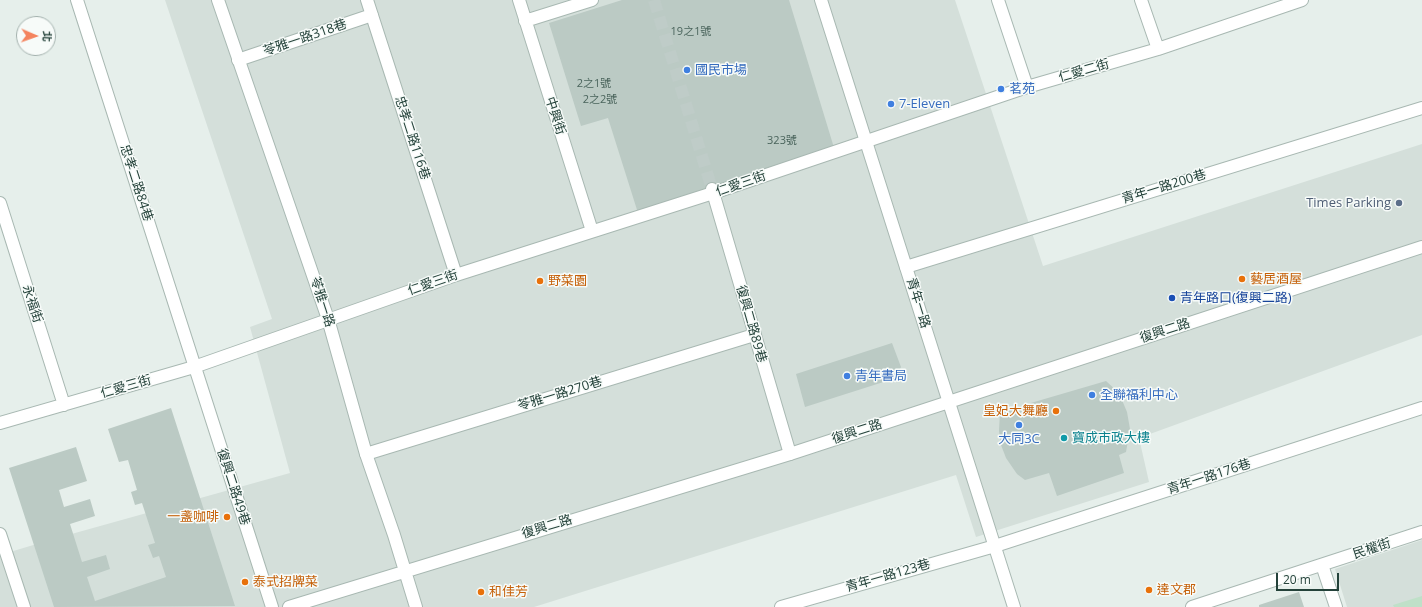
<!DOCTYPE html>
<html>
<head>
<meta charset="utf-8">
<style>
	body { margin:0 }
	#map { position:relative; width:1422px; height:607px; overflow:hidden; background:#e6efeb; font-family:"Open Sans","Noto Sans TC",sans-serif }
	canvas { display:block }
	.north { position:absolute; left:16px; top:16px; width:40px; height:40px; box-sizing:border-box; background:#f7fbf9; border:1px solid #a3b1ad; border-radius:50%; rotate:92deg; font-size:11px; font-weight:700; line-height:16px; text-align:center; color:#24423a }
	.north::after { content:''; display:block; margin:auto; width:14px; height:18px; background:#f4845f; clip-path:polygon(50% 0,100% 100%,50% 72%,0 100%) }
	.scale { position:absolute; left:1276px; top:573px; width:63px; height:18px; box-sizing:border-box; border:2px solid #24423a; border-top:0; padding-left:5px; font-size:12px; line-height:14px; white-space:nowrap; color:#24423a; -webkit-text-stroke:3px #f7fbf9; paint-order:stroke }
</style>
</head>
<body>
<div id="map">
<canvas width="1422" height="607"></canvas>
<div class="north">北</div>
<div class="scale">20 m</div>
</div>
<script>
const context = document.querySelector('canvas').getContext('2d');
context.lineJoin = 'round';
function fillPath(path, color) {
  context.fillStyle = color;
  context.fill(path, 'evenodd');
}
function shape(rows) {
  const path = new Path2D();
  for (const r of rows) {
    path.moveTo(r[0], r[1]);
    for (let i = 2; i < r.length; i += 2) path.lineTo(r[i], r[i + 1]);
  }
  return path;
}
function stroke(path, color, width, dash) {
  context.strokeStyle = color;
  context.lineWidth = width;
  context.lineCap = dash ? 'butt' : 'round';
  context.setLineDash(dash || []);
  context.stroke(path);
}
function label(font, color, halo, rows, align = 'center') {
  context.font = font + ' "Open Sans","Noto Sans TC",sans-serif';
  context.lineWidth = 3;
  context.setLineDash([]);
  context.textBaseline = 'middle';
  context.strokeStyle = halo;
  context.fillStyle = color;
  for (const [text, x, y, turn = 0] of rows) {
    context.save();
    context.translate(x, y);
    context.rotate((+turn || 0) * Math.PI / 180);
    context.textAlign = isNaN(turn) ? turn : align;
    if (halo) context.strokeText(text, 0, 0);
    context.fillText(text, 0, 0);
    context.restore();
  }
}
const built = shape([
	[165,0,955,0,1043,266,1422,144,1422,335,1139,438,1149,482,976,537,956,475,534,607,0,607,0,555,50,540,290,473,250,327,272,319],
	[1422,540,1422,607,1347,607,1335,569]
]);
const green = shape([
	[1422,596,1422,607,1394,607,1393,605]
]);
const building = shape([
	[622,0,789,0,835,151,638,213,608,118,581,126,549,23],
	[892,343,901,367,896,378,805,407,796,374],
	[1106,381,1119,393,1127,412,1130,429,1126,452,1119,455,1124,473,1057,496,1049,473,1025,480,1017,474,1006,458,1001,445,999,431,1000,412],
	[171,408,235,606,54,607,9,468,76,447,87,481,59,490,64,507,90,499,95,516,70,524,82,562,106,555,110,569,87,577,95,601,166,577,159,556,153,558,148,545,155,543,142,503,135,505,131,492,137,490,128,460,119,462,108,429],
	[1299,592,1304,607,1259,607,1259,605]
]);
const minorTunnel = shape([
	[654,0,712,189]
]);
const minor = shape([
	[77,0,272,607],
	[367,0,456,275],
	[519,0,592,231],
	[998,0,1027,87],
	[1141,0,1158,49],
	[525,21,592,0],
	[238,60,372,15],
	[712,189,790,454],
	[0,203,64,405],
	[906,267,1422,108],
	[0,423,194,367,456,275,713,193,1027,87,1158,49,1302,0],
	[366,454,754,335],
	[0,534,24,607],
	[1322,565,1336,607],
	[781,607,995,546,1422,408],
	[1192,607,1422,532]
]);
const tertiary = shape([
	[218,0,328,319,366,454,394,535,416,607],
	[821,0,1014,607],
	[289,607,790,454,1422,247]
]);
const markers = [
	[687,70,4,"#3f7fe0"],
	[1001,89,4,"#3f7fe0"],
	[891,104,4,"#3f7fe0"],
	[1399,203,4,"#5c6f8a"],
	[1242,279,4,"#e8710a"],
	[540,281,4,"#e8710a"],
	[1172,298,4,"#1a4fb4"],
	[847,376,4,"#3f7fe0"],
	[1092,395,4,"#3f7fe0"],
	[1056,411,4,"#e8710a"],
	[1019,425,4,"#3f7fe0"],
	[1064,438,4,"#0f9aa8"],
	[227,517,4,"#e8710a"],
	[245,582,4,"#e8710a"],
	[1149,590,4,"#e8710a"],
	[481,592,4,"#e8710a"]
];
const numberNames = [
	["19之1號",691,32],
	["2之1號",594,84],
	["2之2號",600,100],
	["323號",782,141]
];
const streetNames = [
	["苓雅一路318巷",305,38,-19],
	["仁愛二街",1084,71,-16],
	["中興街",555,116,72],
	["忠孝二路116巷",412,138,72],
	["忠孝二路84巷",136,183,72],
	["仁愛三街",741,184,-19],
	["青年一路200巷",1164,187,-17],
	["仁愛三街",433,283,-19],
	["苓雅一路",322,302,72],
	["青年一路",918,303,73],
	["永福街",32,304,72],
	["復興二路89巷",751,324,74],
	["復興二路",1165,331,-18],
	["仁愛三街",126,387,-16],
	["苓雅一路270巷",560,394,-17],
	["復興二路",857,432,-18],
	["青年一路176巷",1209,477,-18],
	["復興二路49巷",233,487,72],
	["復興二路",547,527,-17],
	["民權街",1372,549,-18],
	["青年一路123巷",888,576,-16]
];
const shopNames = [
	["國民市場",695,70],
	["茗苑",1009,89],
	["7-Eleven",899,104],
	["青年書局",855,376],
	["全聯福利中心",1100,395],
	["大同3C",1019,439,"center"]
];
const serviceNames = [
	["Times Parking",1391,203]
];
const foodNames = [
	["藝居酒屋",1250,279],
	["野菜園",548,281],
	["皇妃大舞廳",1048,411,"right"],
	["一盞咖啡",219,517,"right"],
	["泰式招牌菜",253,582],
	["達文郡",1157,590],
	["和佳芳",489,592]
];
const transitNames = [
	["青年路口(復興二路)",1180,298]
];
const cultureNames = [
	["寶成市政大樓",1072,438]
];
fillPath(built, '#d4dfda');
fillPath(green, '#bfe0c8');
fillPath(building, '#bbcac4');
stroke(minorTunnel, '#bfccc8', 12, [12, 6]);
stroke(minor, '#a8b8b2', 14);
stroke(tertiary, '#a8b8b2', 14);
stroke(minor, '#fff', 12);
stroke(tertiary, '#fff', 12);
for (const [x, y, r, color] of markers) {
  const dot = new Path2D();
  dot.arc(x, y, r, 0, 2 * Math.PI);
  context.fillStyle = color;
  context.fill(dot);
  stroke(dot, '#f7fbf9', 1.5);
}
label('11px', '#4a645c', null, numberNames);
label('13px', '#24423a', '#f7fbf9', streetNames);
label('13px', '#366cbe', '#f7fbf9', shopNames, 'left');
label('13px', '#4e5e75', '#f7fbf9', serviceNames, 'right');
label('13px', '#c56008', '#f7fbf9', foodNames, 'left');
label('13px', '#164399', '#f7fbf9', transitNames, 'left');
label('13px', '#0d838f', '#f7fbf9', cultureNames, 'left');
</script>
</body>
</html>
